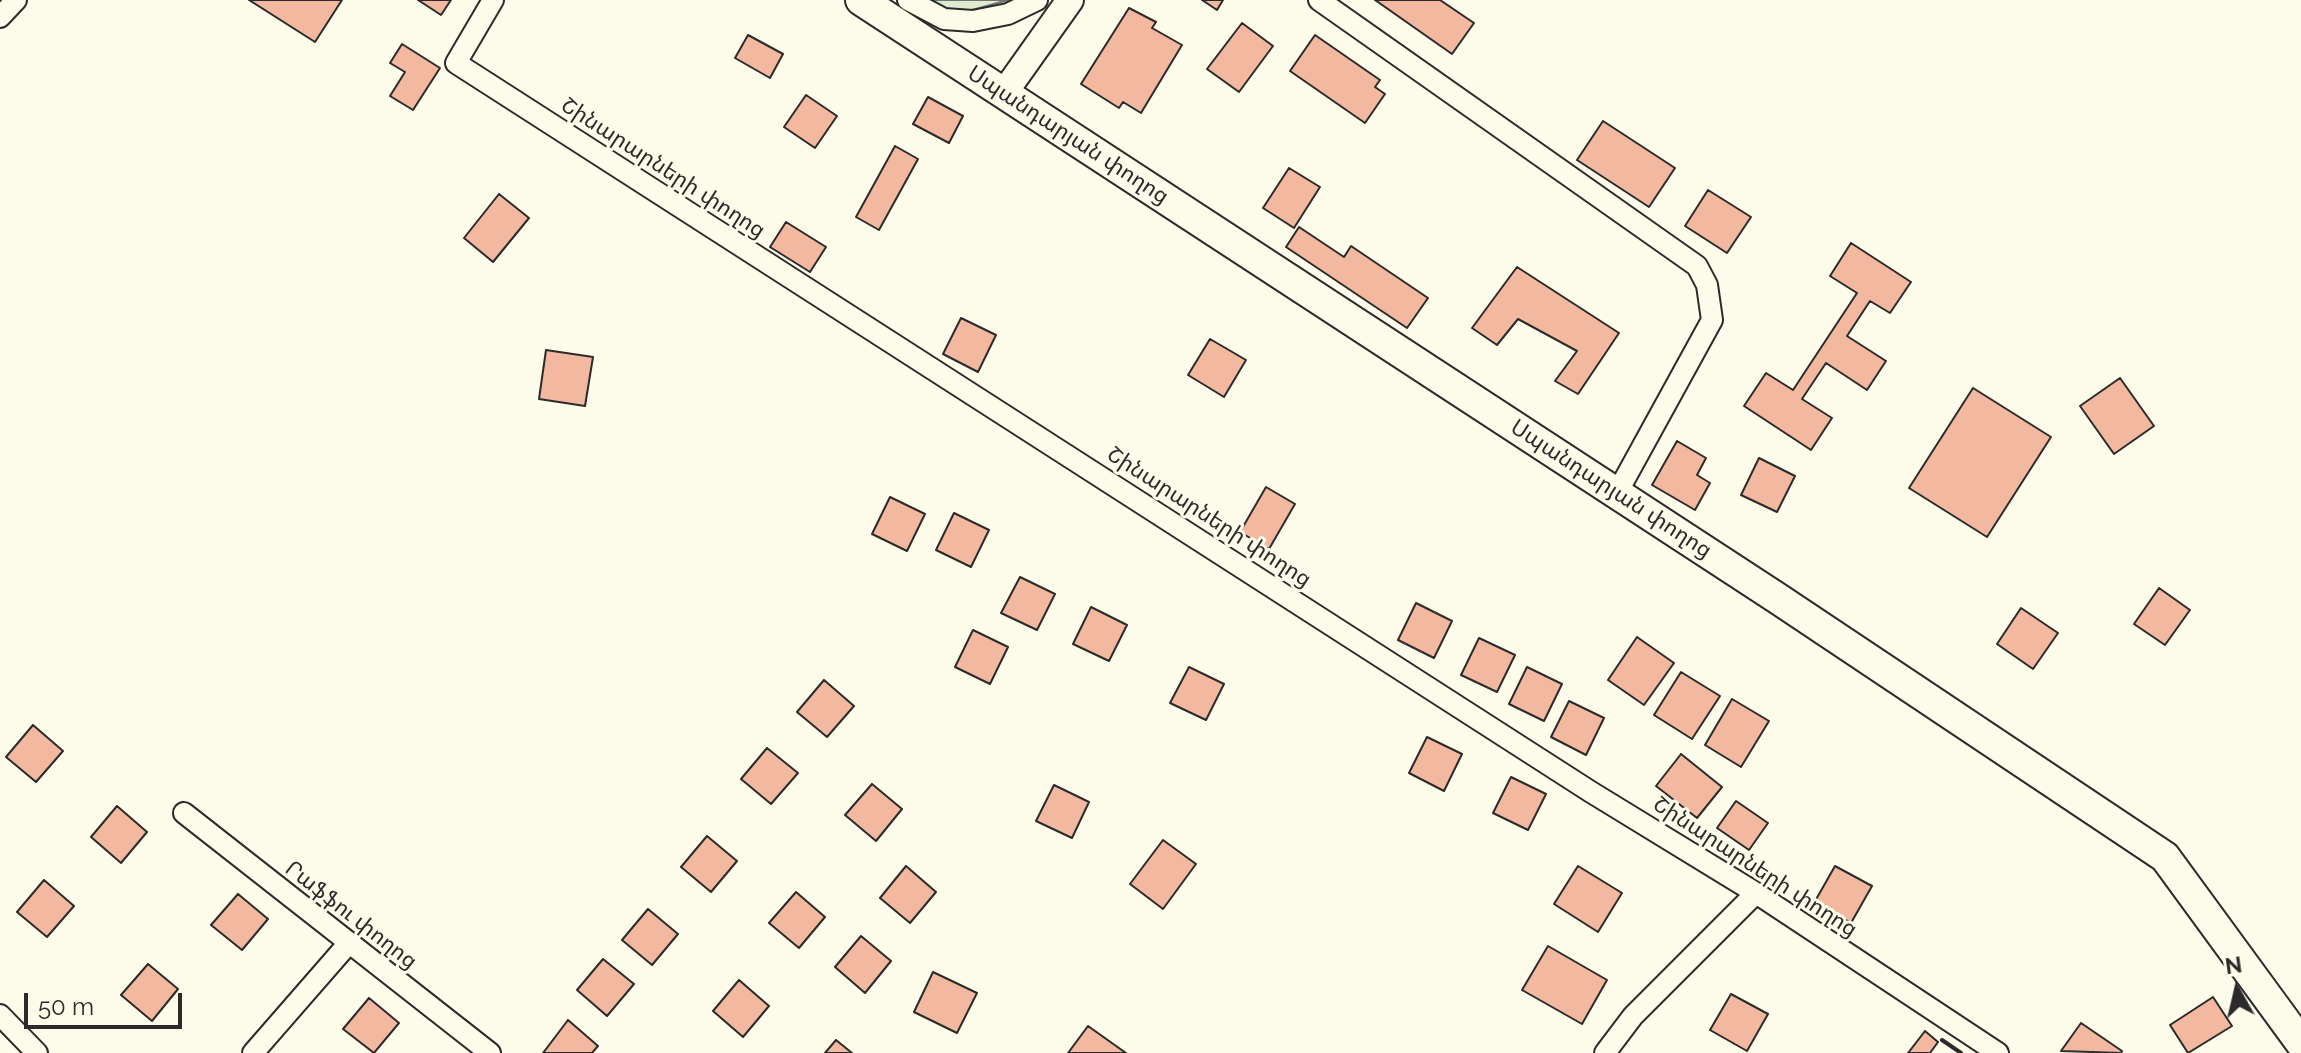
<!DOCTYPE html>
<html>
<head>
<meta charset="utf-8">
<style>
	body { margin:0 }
	#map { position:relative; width:2301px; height:1053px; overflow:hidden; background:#fdfbea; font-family:Raleway,sans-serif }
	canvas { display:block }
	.north { position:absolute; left:2197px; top:949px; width:80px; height:80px; -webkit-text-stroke:6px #fdfbea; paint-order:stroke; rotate:352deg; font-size:22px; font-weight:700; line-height:32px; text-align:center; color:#2b2b2b }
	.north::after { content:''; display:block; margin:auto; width:28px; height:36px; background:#2b2b2b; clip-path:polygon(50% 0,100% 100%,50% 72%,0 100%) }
	.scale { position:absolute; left:24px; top:993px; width:158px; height:36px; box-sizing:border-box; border:4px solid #2b2b2b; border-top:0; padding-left:10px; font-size:24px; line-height:28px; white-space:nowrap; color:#2b2b2b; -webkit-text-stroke:6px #fdfbea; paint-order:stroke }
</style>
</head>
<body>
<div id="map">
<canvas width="2301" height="1053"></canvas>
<div class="north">N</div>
<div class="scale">50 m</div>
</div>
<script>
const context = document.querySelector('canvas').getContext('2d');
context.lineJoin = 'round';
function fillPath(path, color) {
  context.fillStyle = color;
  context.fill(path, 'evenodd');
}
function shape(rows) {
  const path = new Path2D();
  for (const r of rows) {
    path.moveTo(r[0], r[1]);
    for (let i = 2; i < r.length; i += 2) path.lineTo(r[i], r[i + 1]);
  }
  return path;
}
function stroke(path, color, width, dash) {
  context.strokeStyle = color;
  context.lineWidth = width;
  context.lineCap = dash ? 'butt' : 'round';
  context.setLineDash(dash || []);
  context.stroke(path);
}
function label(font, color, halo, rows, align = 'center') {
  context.font = font + ' Raleway,"Noto Sans Armenian",sans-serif';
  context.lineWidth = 6;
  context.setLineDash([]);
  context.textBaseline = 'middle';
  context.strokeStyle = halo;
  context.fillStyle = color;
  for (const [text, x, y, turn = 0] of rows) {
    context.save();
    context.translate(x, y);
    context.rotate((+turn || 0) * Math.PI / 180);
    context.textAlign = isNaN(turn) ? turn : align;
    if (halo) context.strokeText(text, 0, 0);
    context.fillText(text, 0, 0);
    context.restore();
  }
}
const green = shape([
	[921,0,1008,0,947,17,921,0]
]);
const building = shape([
	[249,0,342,0,315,42,249,0],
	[418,0,451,0,441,15,418,0],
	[1202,0,1223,0,1217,10,1202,0],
	[1375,0,1440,0,1474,23,1452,54,1375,0],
	[1129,8,1156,22,1152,28,1182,45,1141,113,1123,102,1119,108,1081,84,1129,8],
	[1242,23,1273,46,1239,92,1207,69,1242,23],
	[748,35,783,54,770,78,735,58,748,35],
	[1315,35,1380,80,1375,87,1385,94,1365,123,1290,71,1315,35],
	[402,44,440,68,413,110,390,96,405,72,390,63,402,44],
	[806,95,837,116,815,148,784,127,806,95],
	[928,97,963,116,949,143,913,124,928,97],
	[1603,121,1675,168,1649,207,1577,160,1603,121],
	[895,146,918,159,879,230,856,217,895,146],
	[1289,168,1320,187,1294,228,1263,208,1289,168],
	[1708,190,1751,217,1727,253,1685,226,1708,190],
	[499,194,529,218,493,262,464,238,499,194],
	[786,222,826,247,810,272,770,247,786,222],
	[1299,227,1344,257,1351,246,1428,298,1407,328,1286,247,1299,227],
	[1851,243,1911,282,1890,313,1870,301,1847,336,1886,361,1867,390,1826,363,1802,399,1832,418,1811,450,1744,406,1766,373,1793,390,1857,293,1830,276,1851,243],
	[1517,267,1619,333,1578,394,1555,381,1577,351,1518,319,1497,345,1472,328,1517,267],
	[961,318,996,335,978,372,943,354,961,318],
	[1210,339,1246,360,1224,397,1188,375,1210,339],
	[546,350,593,357,585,406,539,399,546,350],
	[2120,378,2154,426,2114,454,2080,406,2120,378],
	[1973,388,2051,437,1987,537,1909,488,1973,388],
	[1677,441,1706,458,1697,475,1710,483,1695,510,1652,485,1677,441],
	[1759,458,1795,476,1777,512,1741,495,1759,458],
	[1266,487,1295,504,1269,549,1240,532,1266,487],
	[890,497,925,514,907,551,872,534,890,497],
	[954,513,989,530,971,567,936,550,954,513],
	[1020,577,1055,594,1037,630,1001,613,1020,577],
	[2159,588,2190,610,2165,645,2134,624,2159,588],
	[1416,603,1452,621,1434,658,1398,640,1416,603],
	[1091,607,1127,625,1109,661,1073,644,1091,607],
	[2021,608,2058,633,2033,669,1997,644,2021,608],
	[973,630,1008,647,990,684,955,667,973,630],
	[1637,637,1674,663,1644,705,1608,680,1637,637],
	[1479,638,1515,655,1497,692,1461,675,1479,638],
	[1189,667,1224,684,1206,720,1170,703,1189,667],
	[1527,667,1562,684,1544,721,1509,704,1527,667],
	[1681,672,1720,696,1692,739,1654,715,1681,672],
	[824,680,854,706,827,737,797,712,824,680],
	[1732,699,1769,721,1741,767,1705,745,1732,699],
	[1569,701,1604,718,1586,755,1551,737,1569,701],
	[33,725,63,751,36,782,6,757,33,725],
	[1427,737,1462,754,1444,791,1409,773,1427,737],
	[767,748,798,773,771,804,741,779,767,748],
	[1681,754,1722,787,1697,818,1656,786,1681,754],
	[1511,777,1546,794,1528,830,1493,813,1511,777],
	[872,784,902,809,876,841,845,815,872,784],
	[1054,785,1089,802,1072,838,1036,821,1054,785],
	[1736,801,1768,823,1749,850,1717,828,1736,801],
	[117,806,147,832,121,863,91,837,117,806],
	[707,836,737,861,711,892,681,867,707,836],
	[1163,840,1196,864,1163,909,1130,884,1163,840],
	[906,866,936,892,910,923,880,898,906,866],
	[1578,866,1622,893,1598,932,1554,904,1578,866],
	[1835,866,1872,886,1851,923,1814,903,1835,866],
	[44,880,74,906,47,937,17,912,44,880],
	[796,892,825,917,799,948,769,923,796,892],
	[238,894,268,919,242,950,211,925,238,894],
	[648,909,678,934,652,965,622,940,648,909],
	[861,936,891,961,865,993,835,967,861,936],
	[1548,946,1607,980,1582,1024,1522,990,1548,946],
	[603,959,634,984,607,1016,577,990,603,959],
	[148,964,178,989,152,1021,121,995,148,964],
	[933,972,977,993,957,1033,914,1012,933,972],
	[739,980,769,1006,743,1037,713,1011,739,980],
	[1731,994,1768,1014,1747,1051,1710,1030,1731,994],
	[2213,997,2232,1026,2188,1053,2170,1025,2213,997],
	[369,998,399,1023,374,1053,343,1029,369,998],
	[568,1020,598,1046,592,1053,543,1053,568,1020],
	[2081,1023,2122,1051,2121,1053,2061,1051,2081,1023],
	[1088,1026,1126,1053,1068,1053,1088,1026],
	[1925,1031,1938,1042,1930,1053,1908,1053,1925,1031],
	[836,1040,852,1053,825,1053,836,1040]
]);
const street = shape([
	[493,0,456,63,1591,792,1756,893,1998,1053],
	[908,0,944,19,973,21,1008,14,1037,0],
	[1319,0,1697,266,1707,285,1712,320,1617,493],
	[0,17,16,0],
	[184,813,490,1053],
	[0,1015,37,1053],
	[253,1053,348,944],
	[1605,1053,1633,1016,1756,893]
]);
const secondary = shape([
	[1004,93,1070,0]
]);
const primary = shape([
	[861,0,1777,598,2165,857,2301,1043]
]);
const wall = shape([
	[1942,1040,1961,1053]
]);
const streetNames = [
	["Սպանդարյան փողոց",1068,135,33],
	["Շինարարների փողոց",663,168,33],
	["Սպանդարյան փողոց",1611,489,33],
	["Շինարարների փողոց",1209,517,33],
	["Շինարարների փողոց",1755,867,33],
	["Րաֆֆու փողոց",351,915,38]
];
fillPath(green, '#deebd1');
stroke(green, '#74746e', 2);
fillPath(building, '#f2b8a0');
stroke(building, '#2b2b2b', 2);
stroke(street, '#2b2b2b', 24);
stroke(secondary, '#2b2b2b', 30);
stroke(primary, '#2b2b2b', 34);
stroke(street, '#fdfbea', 20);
stroke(secondary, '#fdfbea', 26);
stroke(primary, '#fdfbea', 30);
stroke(wall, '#2b2b2b', 4);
label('22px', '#2b2b2b', '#fdfbea', streetNames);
</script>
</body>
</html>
